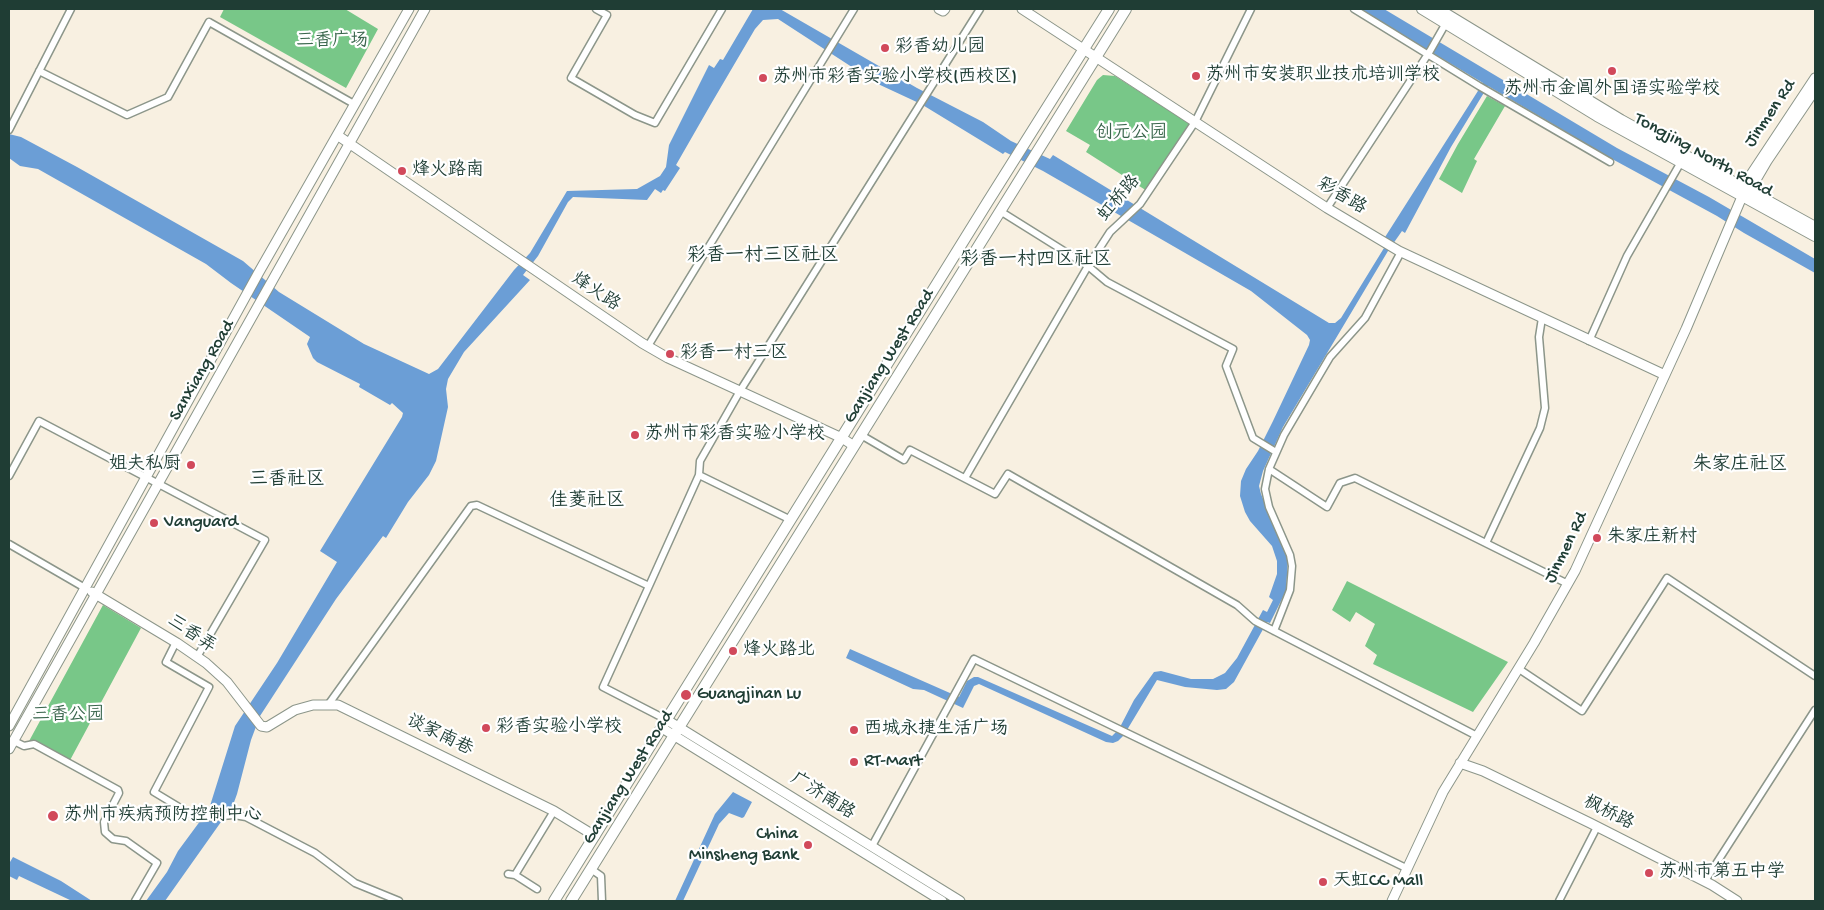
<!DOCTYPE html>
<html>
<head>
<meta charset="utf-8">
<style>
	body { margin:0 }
	#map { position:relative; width:1824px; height:910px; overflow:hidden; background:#f8f0e1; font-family:"Gochi Hand",sans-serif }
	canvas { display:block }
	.frame { position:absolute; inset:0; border:10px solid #1f3d34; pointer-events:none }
</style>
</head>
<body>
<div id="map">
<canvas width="1824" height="910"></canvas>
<div class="frame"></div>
</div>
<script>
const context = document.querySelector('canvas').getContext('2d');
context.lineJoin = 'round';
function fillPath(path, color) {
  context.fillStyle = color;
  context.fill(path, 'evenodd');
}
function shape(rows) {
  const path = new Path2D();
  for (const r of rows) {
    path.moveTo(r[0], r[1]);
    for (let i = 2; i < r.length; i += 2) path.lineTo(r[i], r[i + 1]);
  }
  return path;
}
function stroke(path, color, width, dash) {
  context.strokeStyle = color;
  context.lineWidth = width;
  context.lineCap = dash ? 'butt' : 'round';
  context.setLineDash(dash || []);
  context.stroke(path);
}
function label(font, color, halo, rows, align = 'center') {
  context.font = font + ' "Gochi Hand","LXGW WenKai TC",sans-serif';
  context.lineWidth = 4.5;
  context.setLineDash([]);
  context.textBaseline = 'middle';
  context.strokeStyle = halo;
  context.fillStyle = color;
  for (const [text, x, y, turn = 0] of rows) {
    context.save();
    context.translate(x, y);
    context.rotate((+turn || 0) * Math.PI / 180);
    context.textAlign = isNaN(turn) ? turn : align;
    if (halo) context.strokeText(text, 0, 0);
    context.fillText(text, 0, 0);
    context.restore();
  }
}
const green = shape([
	[224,9,345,9,378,29,346,88,220,17],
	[1103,75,1115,76,1190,124,1147,191,1086,152,1090,145,1066,131,1097,80],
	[1487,96,1505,106,1474,159,1477,161,1462,193,1439,179,1458,144],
	[1347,581,1508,662,1473,712,1373,664,1377,655,1365,646,1375,624,1356,612,1350,622,1332,610],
	[103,605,141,628,68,764,28,743]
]);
const water = shape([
	[753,9,780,9,917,88,983,122,1011,141,1050,159,1053,155,1329,323,1335,323,1341,318,1384,248,1380,245,1483,83,1359,9,1384,9,1617,148,1709,197,1815,259,1815,273,1744,233,1717,216,1614,160,1488,86,1451,147,1405,233,1402,231,1388,251,1283,427,1263,471,1259,486,1261,494,1288,560,1286,591,1270,623,1267,622,1234,682,1226,689,1217,690,1185,687,1157,680,1124,735,1118,741,1113,743,1106,742,979,684,974,686,963,708,924,690,913,689,846,658,850,649,959,697,967,681,974,677,978,677,1112,736,1119,729,1134,700,1154,672,1161,671,1191,679,1213,679,1225,673,1237,658,1263,610,1267,612,1273,600,1269,597,1277,574,1277,561,1272,546,1250,521,1245,512,1240,496,1241,481,1246,469,1258,451,1273,421,1309,345,1310,340,1307,335,1251,291,1043,171,1005,152,1003,154,921,104,878,84,778,19,763,20,755,29,711,104,676,165,680,168,665,191,663,190,661,193,655,189,647,200,573,197,568,202,538,256,523,275,530,280,464,352,448,379,446,389,448,407,436,461,429,475,408,502,386,538,383,536,336,599,260,716,251,740,237,794,233,805,165,901,146,901,167,872,178,851,209,809,235,726,277,663,337,562,320,551,402,417,403,413,392,403,390,405,359,387,360,384,317,362,313,358,307,344,310,337,231,283,206,264,38,169,20,166,9,158,9,134,21,137,77,167,243,261,279,292,364,344,429,374,438,369,514,270,530,253,567,191,637,189,660,176,666,167,669,145,709,65,714,68,720,59,723,60],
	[733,792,752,802,744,817,742,818,729,813,719,824,683,901,675,901,715,814],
	[13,857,61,881,92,901,72,901,19,876,17,880,9,876,9,862,10,862]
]);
const street = shape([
	[596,9,607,15,571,78,635,115,655,123,722,9],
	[1354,9,1479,86,1610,162],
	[39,71,127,115,168,97,209,22,354,104],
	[9,130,71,9],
	[1327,208,1430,51,1446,23],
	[1000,211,1088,266,1110,232,1140,204,1195,122,1251,9],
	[1589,341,1627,256,1681,162],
	[648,346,854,9],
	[861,435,904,460,910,450,995,494,1008,474,1237,605,1255,621,1477,736],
	[1269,469,1327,507,1340,483,1355,478,1568,584],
	[699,475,700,461,740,391,980,9],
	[9,476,39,421,265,540,197,657],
	[965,478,1088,266,1107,282,1233,349,1226,366,1253,438,1276,452],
	[1486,543,1540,428,1545,408,1539,337,1542,318],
	[9,544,85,588],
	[649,586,699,475,791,520],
	[1274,631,1290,590,1292,566,1290,555,1269,507,1265,489,1269,469,1284,435,1330,357,1365,318,1401,252],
	[176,642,166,662,209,687,154,792,197,818,234,815,246,817,315,853,355,883,399,901],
	[1519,669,1582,711,1667,578,1815,676],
	[328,705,471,506,477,505,649,586,603,687,667,720],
	[14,741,24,746,34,744,118,790,119,793,104,822,105,832,113,839,126,841,157,863,135,901],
	[872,846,974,659,1406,868],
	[591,869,601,876,602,901],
	[508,874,515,875,537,889],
	[515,875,554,811],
	[1705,881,1815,710],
	[1559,901,1597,827]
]);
const secondary = shape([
	[939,9,943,11,945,9],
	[1022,9,1327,208,1399,251,1665,375],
	[337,135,642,343,668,358,842,438,854,446],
	[1744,193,1750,190,1767,161,1815,90],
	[92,592,177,643,206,663,227,682,261,726,267,727,295,710,313,705,338,705,554,811,595,836],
	[667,720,960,901],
	[9,726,259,272,409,9],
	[662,728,942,901],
	[9,749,425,9],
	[1460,763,1483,771,1590,823,1712,885,1737,901],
	[1392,901,1443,792,1534,643,1575,571,1686,329,1752,173,1815,78]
]);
const primary = shape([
	[1422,9,1597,116,1815,236],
	[1438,9,1621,120,1815,227],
	[554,901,987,203,1109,9],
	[571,901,1126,9]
]);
const markers = [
	[885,48,5,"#d1495b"],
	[1612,71,5,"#d1495b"],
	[1196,76,5,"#d1495b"],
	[763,78,5,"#d1495b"],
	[402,171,5,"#d1495b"],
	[670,354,5,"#d1495b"],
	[635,435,5,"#d1495b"],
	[191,465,5,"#d1495b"],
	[154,523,5,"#d1495b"],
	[1597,538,5,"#d1495b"],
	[733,651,5,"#d1495b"],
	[686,695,6,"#d1495b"],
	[486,728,5,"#d1495b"],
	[854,730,5,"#d1495b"],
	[854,762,5,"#d1495b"],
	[53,816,6,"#d1495b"],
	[808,845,5,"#d1495b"],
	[1649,873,5,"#d1495b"],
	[1323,882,5,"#d1495b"]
];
const parkNames = [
	["三香广场",332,42],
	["创元公园",1131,134],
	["三香公园",68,716]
];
const poiNames = [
	["彩香幼儿园",895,48],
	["苏州市安装职业技术培训学校",1206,76],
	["苏州市彩香实验小学校(西校区)",773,78],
	["苏州市金阊外国语实验学校",1612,90,"center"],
	["烽火路南",412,171],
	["彩香一村三区",680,354],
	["苏州市彩香实验小学校",645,435],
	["姐夫私厨",181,465,"right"],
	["Vanguard",164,523],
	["朱家庄新村",1607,538],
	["烽火路北",743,651],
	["Guangjinan Lu",697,695],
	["彩香实验小学校",496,728],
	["西城永捷生活广场",864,730],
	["RT-Mart",864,762],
	["苏州市疾病预防控制中心",64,816],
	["China",798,835,"right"],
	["Minsheng Bank",798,856,"right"],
	["苏州市第五中学",1659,873],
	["天虹CC Mall",1333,882]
];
const streetNames = [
	["Jinmen Rd",1771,114,-56],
	["Tongjing North Road",1703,156,29],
	["彩香路",1341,197,31],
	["虹桥路",1120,199,-49],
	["烽火路",595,293,34],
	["Ganjiang West Road",890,357,-58],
	["Sanxiang Road",203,371,-60],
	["Jinmen Rd",1567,548,-64],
	["三香弄",191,635,34],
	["谈家南巷",439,736,26],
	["Ganjiang West Road",629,778,-58],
	["广济南路",822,797,32],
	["枫桥路",1608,814,27]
];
const neighbourhoodNames = [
	["彩香一村三区社区",763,257],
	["彩香一村四区社区",1036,261],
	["朱家庄社区",1740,466],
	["三香社区",287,481],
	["佳菱社区",587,502]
];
fillPath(green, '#78c788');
fillPath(water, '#6b9ed6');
stroke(street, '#8c968a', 9);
stroke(secondary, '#8c968a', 11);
stroke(primary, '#8c968a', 12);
stroke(street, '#fff', 6);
stroke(secondary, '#fff', 9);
stroke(primary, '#fff', 10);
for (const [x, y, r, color] of markers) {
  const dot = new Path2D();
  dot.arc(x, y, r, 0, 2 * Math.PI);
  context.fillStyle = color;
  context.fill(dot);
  stroke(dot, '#fff', 2);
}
label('18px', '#3a664d', '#fff', parkNames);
label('18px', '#1f3d34', '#fff', poiNames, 'left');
label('18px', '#1f3d34', '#fff', streetNames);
label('19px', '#1f3d34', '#fff', neighbourhoodNames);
</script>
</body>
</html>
